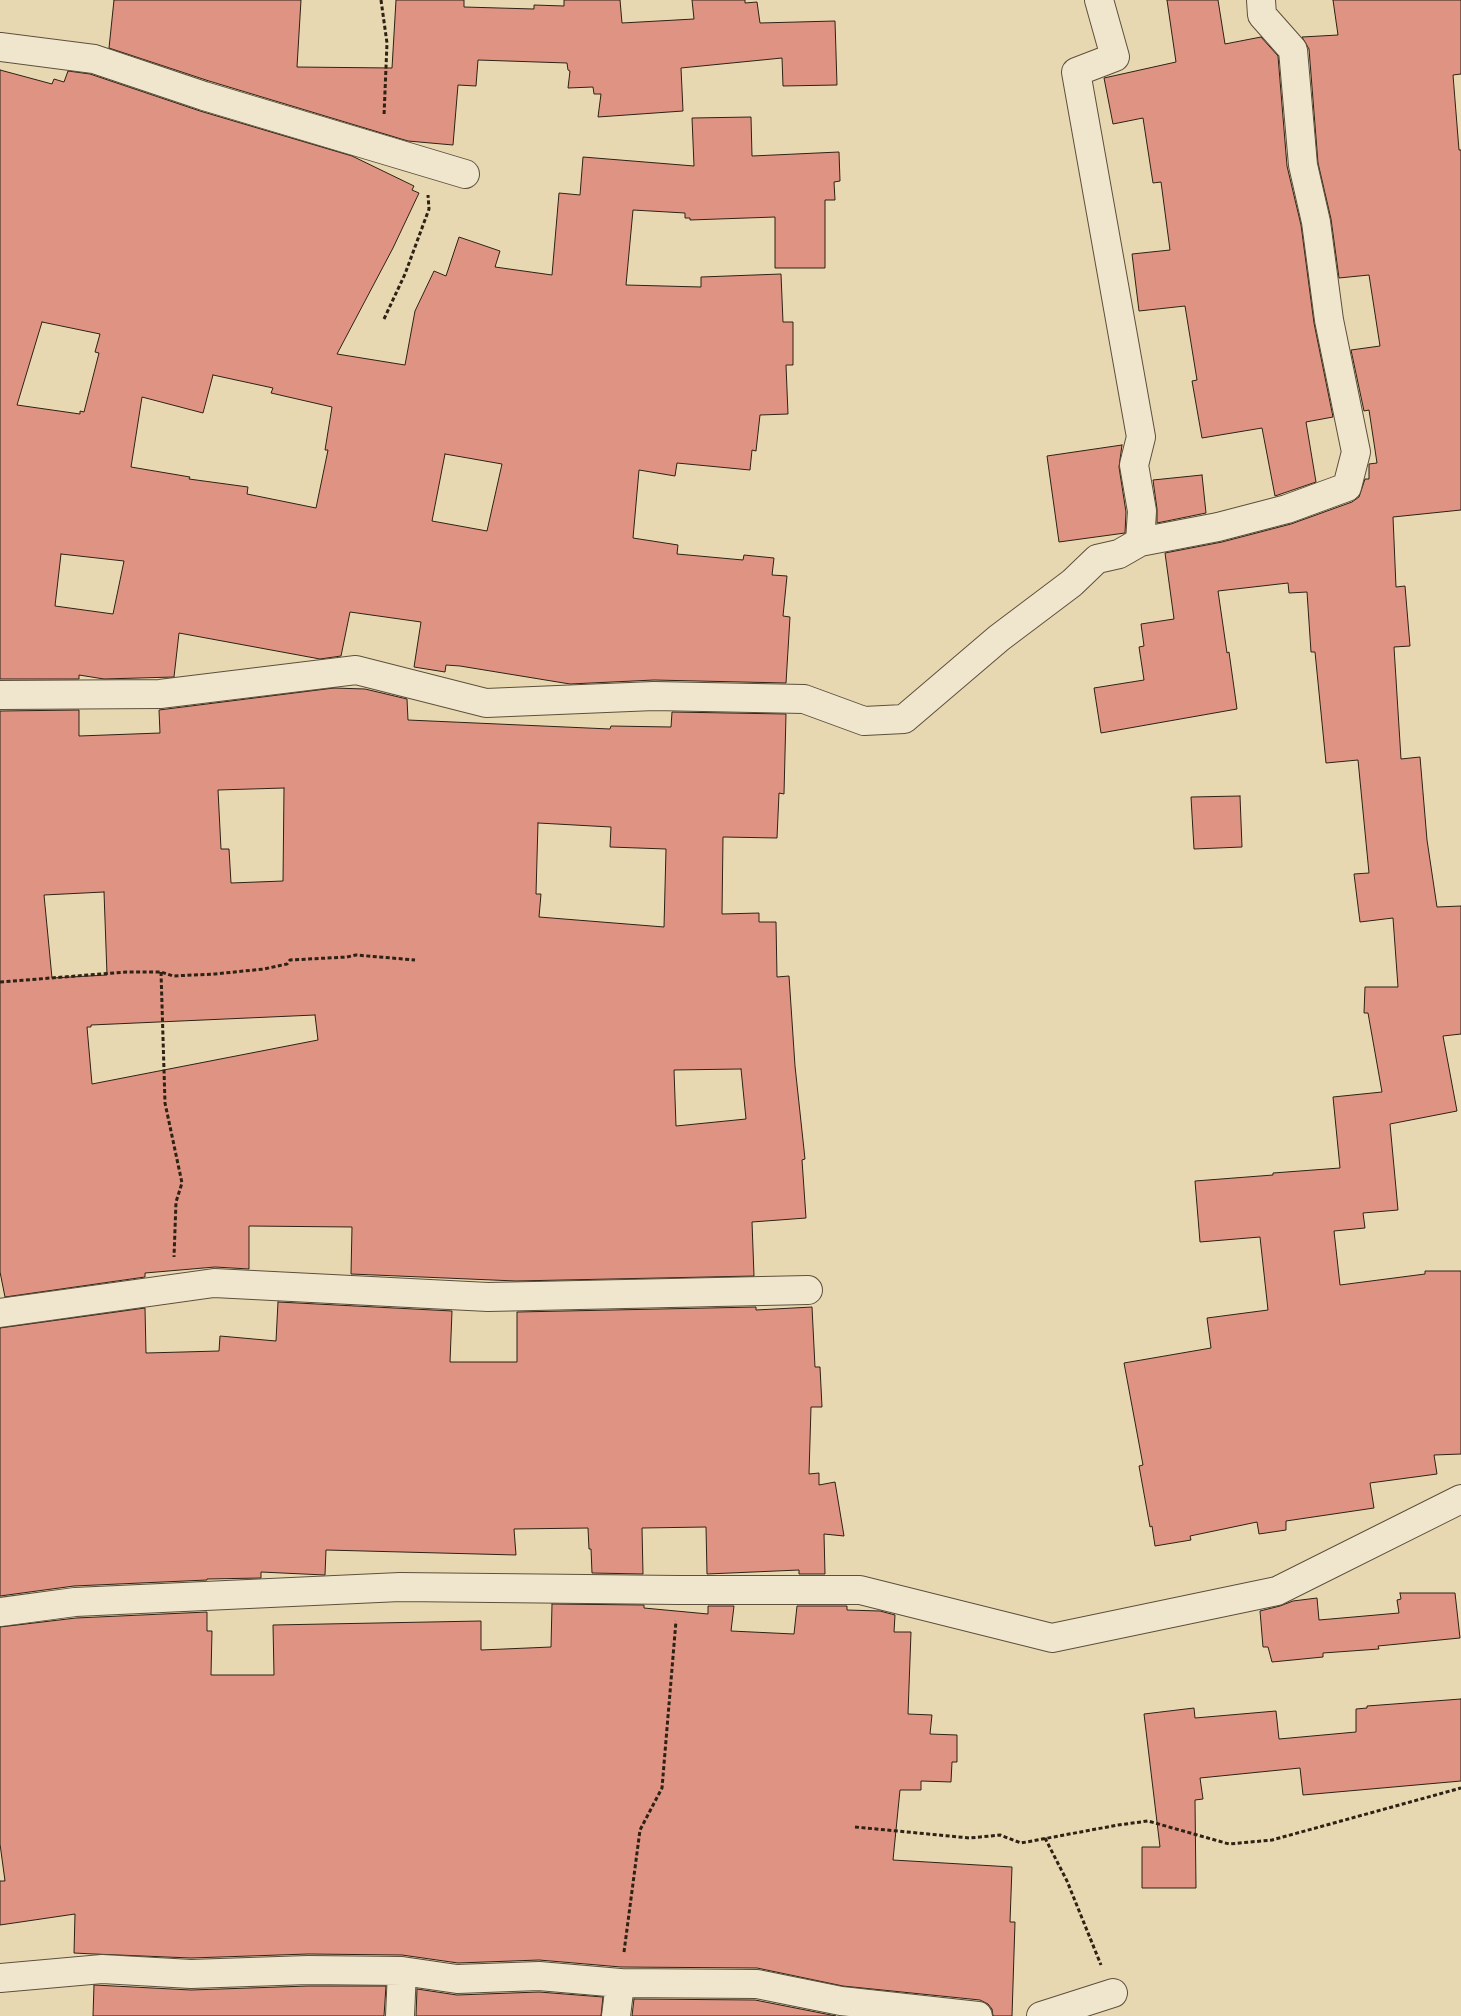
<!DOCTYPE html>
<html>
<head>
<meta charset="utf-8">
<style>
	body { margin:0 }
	canvas { display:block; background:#e8d8b2 }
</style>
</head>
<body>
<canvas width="1461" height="2016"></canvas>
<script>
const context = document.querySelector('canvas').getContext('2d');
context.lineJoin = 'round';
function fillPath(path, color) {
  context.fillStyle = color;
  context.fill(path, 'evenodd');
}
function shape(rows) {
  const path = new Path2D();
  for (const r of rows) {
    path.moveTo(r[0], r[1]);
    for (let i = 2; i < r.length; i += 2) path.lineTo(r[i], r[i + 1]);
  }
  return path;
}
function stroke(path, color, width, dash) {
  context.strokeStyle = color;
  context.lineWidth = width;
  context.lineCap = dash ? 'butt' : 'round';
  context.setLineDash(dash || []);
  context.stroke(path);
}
const building = shape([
	[114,0,301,0,297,67,392,68,396,0,464,0,464,7,534,9,534,5,564,6,564,0,620,0,622,23,694,19,692,0,745,0,745,3,757,2,760,23,835,21,837,85,783,86,782,58,681,68,683,111,598,117,601,94,594,94,593,87,568,88,570,71,568,70,567,63,478,60,476,86,458,85,453,145,408,141,209,81,109,48,114,0],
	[1167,0,1218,0,1225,44,1261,37,1278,56,1287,166,1301,225,1314,323,1333,417,1306,422,1316,482,1275,496,1262,428,1202,438,1192,381,1197,380,1185,306,1139,311,1132,254,1170,250,1161,182,1153,183,1143,118,1113,124,1104,78,1176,62,1167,0],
	[1333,0,1461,0,1461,74,1453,75,1459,150,1461,150,1461,510,1393,517,1396,587,1405,586,1410,646,1394,647,1401,759,1420,757,1427,840,1437,907,1461,906,1461,1034,1443,1036,1457,1111,1390,1124,1398,1210,1363,1213,1365,1228,1334,1231,1340,1285,1425,1274,1425,1271,1461,1271,1461,1454,1434,1455,1437,1474,1370,1483,1374,1508,1286,1521,1286,1530,1259,1534,1257,1522,1190,1536,1191,1540,1155,1546,1152,1526,1150,1527,1139,1466,1143,1465,1124,1363,1211,1348,1207,1318,1268,1310,1260,1237,1200,1242,1195,1181,1273,1175,1273,1173,1340,1168,1333,1097,1382,1092,1368,1013,1364,1013,1365,987,1398,987,1393,918,1360,922,1354,874,1369,873,1358,760,1326,763,1315,652,1311,652,1307,592,1289,593,1288,583,1218,591,1227,653,1229,652,1237,709,1101,733,1094,688,1144,680,1139,647,1144,646,1141,624,1174,619,1165,553,1222,542,1291,524,1352,502,1359,497,1365,479,1369,479,1369,464,1377,463,1369,410,1364,411,1351,350,1380,346,1369,275,1339,278,1331,219,1318,163,1309,49,1302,37,1338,35,1333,0],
	[0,70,52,84,54,79,64,82,68,71,90,74,200,111,352,156,414,186,412,190,419,193,393,248,337,354,405,365,415,311,434,271,446,276,459,237,500,251,495,267,552,275,559,193,580,195,583,157,694,166,692,118,751,117,752,156,839,152,840,181,834,182,835,200,825,200,825,268,775,268,775,217,690,220,690,218,685,218,685,213,633,210,626,285,701,287,701,277,781,274,783,322,793,322,793,365,786,365,788,414,760,415,756,451,752,450,750,470,677,463,675,476,639,470,633,538,678,545,677,554,743,560,744,555,774,558,772,575,787,576,783,616,790,617,786,683,654,680,570,684,460,666,446,665,445,672,414,667,421,622,350,612,341,656,320,659,179,633,174,677,104,679,79,675,79,679,0,679,0,70],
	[42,322,100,334,95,352,99,353,84,412,80,411,80,414,17,405,42,322],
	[213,375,273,388,271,393,332,407,325,450,328,450,316,508,247,494,248,487,189,479,190,477,131,467,142,397,203,413,213,375],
	[445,454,502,464,487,531,432,521,445,454],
	[61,554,124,561,113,614,55,606,61,554],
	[1122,445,1119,467,1126,512,1125,533,1059,542,1047,456,1122,445],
	[1202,475,1206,513,1157,523,1157,509,1153,480,1202,475],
	[334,688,365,689,407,699,408,720,610,729,611,726,671,727,672,712,786,714,784,794,779,793,777,838,723,837,722,914,759,913,759,922,776,922,777,977,789,976,795,1066,805,1159,802,1160,806,1218,752,1222,754,1276,516,1281,351,1274,352,1227,249,1226,249,1269,215,1267,145,1273,145,1277,5,1297,0,1272,0,711,79,710,79,736,160,733,159,710,334,688],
	[284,788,283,881,231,883,229,849,221,849,218,790,284,788],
	[538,823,611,827,610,847,666,849,664,927,539,917,541,894,536,894,538,823],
	[104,892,107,975,52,978,44,895,104,892],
	[315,1015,318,1040,92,1084,87,1027,91,1027,91,1025,315,1015],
	[741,1069,746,1119,676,1126,674,1070,741,1069],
	[1240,796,1242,847,1194,849,1191,797,1240,796],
	[278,1302,452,1311,450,1362,517,1362,517,1312,756,1307,756,1310,812,1307,815,1367,820,1367,822,1407,811,1407,809,1474,819,1473,819,1485,835,1482,844,1536,824,1534,825,1574,799,1574,799,1570,707,1574,706,1527,642,1528,643,1574,592,1573,591,1549,589,1549,588,1528,514,1529,516,1555,326,1550,325,1575,261,1572,261,1578,207,1579,207,1580,74,1586,0,1596,0,1328,145,1308,146,1353,219,1351,220,1336,276,1341,278,1302],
	[1400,1593,1455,1593,1460,1638,1378,1646,1379,1649,1323,1653,1323,1657,1272,1662,1268,1647,1263,1647,1260,1611,1280,1606,1293,1601,1317,1598,1319,1620,1399,1613,1397,1600,1401,1599,1400,1593],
	[552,1604,644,1605,644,1608,708,1614,708,1606,734,1606,731,1631,794,1634,797,1606,847,1606,847,1610,880,1611,895,1615,894,1632,911,1632,908,1714,932,1715,930,1734,957,1735,957,1762,952,1762,951,1782,921,1781,921,1790,900,1790,893,1860,1012,1867,1010,1922,1015,1922,1012,2016,993,2016,992,2009,988,2004,980,2000,843,1986,757,1968,621,1967,539,1960,458,1963,402,1955,308,1954,191,1958,94,1954,74,1953,75,1914,0,1925,0,1881,5,1881,0,1844,0,1627,76,1618,207,1612,207,1631,212,1631,211,1675,274,1675,273,1625,481,1621,481,1650,551,1647,552,1604],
	[1461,1699,1461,1781,1303,1795,1300,1768,1200,1778,1203,1799,1195,1800,1196,1888,1142,1888,1142,1847,1160,1847,1144,1714,1194,1708,1195,1718,1276,1711,1279,1739,1356,1732,1356,1709,1367,1708,1367,1706,1461,1699],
	[94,1985,191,1990,308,1986,386,1986,384,2016,93,2016,94,1985],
	[417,1989,457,1995,539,1992,603,1997,601,2016,416,2016,417,1989],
	[634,1999,755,2000,836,2016,632,2016,634,1999]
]);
const path = shape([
	[381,0,387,43,384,116],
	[384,319,405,274,429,209,428,195],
	[161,972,165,1103,182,1183,176,1202,174,1257],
	[0,982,127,972,161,972,173,976,215,974,264,969,287,964,290,960,347,957,356,955,415,960],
	[855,1827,970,1838,1000,1835,1021,1843,1118,1825,1148,1821,1229,1844,1272,1840,1461,1788],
	[1045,1838,1067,1881,1101,1965],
	[624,1952,640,1830,662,1788,676,1621]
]);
const street = shape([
	[0,47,94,59,204,96,465,174],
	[1140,542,1218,527,1287,509,1347,487,1356,452,1329,320,1316,222,1303,165,1293,50,1262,15,1261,0],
	[0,695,160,694,356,670,486,703,654,696,804,699,864,721,904,719,999,638,1072,583,1097,559,1119,554,1140,542,1142,511,1134,465,1141,437,1076,72,1115,57,1099,0],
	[0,1313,214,1283,488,1297,808,1290],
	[0,1612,75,1602,400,1587,679,1590,860,1590,1052,1638,1277,1591,1461,1499],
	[0,1978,102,1969,191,1974,308,1970,402,1971,457,1979,539,1976,620,1983,757,1984,841,2001,978,2016],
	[400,2016,402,1971],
	[616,2016,620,1983],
	[1041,2016,1113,1993]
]);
fillPath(building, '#de9383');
stroke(building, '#2e2215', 1);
stroke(street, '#5c503c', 30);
stroke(path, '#2e2215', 3, [4, 2.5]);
stroke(street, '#f0e6cd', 28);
</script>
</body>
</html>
